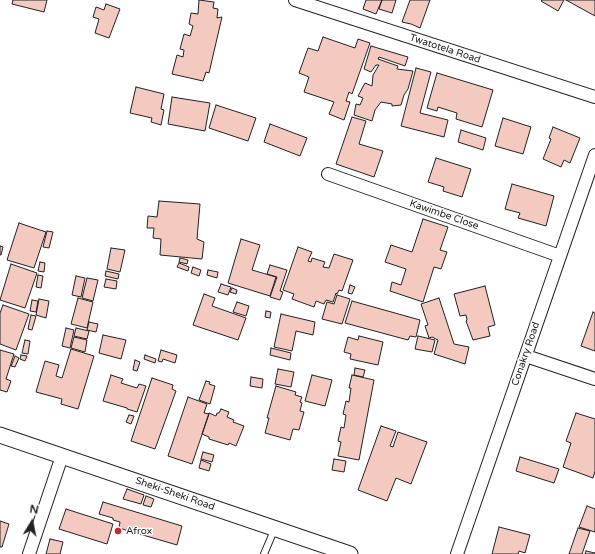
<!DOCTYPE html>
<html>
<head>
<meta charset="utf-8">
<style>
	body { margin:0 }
	#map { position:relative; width:595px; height:554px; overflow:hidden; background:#fff; font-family:"Varela Round",sans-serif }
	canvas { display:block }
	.north { position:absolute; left:12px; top:502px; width:40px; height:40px; -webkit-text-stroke:3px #fff; paint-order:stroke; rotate:10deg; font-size:11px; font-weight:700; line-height:16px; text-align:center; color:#222 }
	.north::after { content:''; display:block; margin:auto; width:14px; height:18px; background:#222; clip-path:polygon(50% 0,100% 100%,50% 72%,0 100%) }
</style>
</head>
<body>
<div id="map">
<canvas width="595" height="554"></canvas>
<div class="north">N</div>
</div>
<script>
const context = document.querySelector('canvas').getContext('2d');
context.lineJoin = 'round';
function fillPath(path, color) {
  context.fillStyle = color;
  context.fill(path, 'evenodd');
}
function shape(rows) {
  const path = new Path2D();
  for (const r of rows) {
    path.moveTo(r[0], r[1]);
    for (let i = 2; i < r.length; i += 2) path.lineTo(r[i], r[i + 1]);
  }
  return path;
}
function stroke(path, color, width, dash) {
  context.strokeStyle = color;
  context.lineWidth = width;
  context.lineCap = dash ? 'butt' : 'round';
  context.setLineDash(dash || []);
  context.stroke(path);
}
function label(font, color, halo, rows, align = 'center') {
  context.font = font + ' "Varela Round",sans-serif';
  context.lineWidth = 3;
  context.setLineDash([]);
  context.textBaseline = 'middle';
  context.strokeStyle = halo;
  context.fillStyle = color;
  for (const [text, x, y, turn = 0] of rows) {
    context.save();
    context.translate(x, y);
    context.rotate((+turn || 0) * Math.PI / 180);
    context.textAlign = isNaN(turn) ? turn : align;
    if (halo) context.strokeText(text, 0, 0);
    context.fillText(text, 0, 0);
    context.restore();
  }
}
const building = shape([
	[13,0,47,0,44,12,12,4,13,0],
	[199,0,214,2,213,8,218,9,217,18,222,17,209,73,206,72,203,81,172,74,177,55,183,57,184,50,180,49,184,34,190,36,193,26,189,24,191,13,198,14,199,0],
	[366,0,382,0,376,14,363,9,366,0],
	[382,0,396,0,392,13,379,9,382,0],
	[410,0,430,0,420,28,411,24,402,22,410,0],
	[542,0,564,0,558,11,541,1,542,0],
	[566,0,595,0,595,16,566,0],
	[106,4,120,9,109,38,95,33,99,19,93,17,96,7,104,10,106,4],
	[323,37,355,48,358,39,370,43,352,94,349,92,346,101,350,102,344,120,329,114,334,102,304,92,309,77,299,73,308,48,318,51,323,37],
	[371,46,408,57,405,66,379,57,378,59,398,66,397,69,413,71,408,89,404,95,401,105,392,106,392,104,381,102,375,110,372,121,354,115,356,104,360,105,363,98,358,96,365,83,372,86,373,75,379,65,376,65,371,72,364,69,371,46],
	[416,68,431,72,420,113,448,120,444,137,401,126,416,68],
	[437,73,493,90,482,127,456,119,457,113,438,107,437,111,427,108,437,73],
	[136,87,164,94,161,109,164,110,161,125,151,122,152,118,130,113,136,87],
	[172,97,210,103,205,131,168,124,172,97],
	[216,105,256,118,248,141,209,128,216,105],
	[352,117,366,121,359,144,383,151,374,177,336,164,352,117],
	[503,118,531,127,523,154,495,146,503,118],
	[270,124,307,138,300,156,264,142,270,124],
	[553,127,580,138,570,163,564,160,561,167,543,159,551,139,549,138,553,127],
	[461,130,486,138,483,150,458,142,461,130],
	[436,158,471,169,462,197,443,191,444,187,428,182,436,158],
	[512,184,554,196,546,226,518,218,520,213,505,209,512,184],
	[159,201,200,204,197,239,204,242,202,259,160,255,161,239,153,238,154,228,147,228,148,216,157,217,159,201],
	[423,219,448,227,440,250,447,252,441,269,434,267,423,302,390,291,392,282,401,285,406,269,385,262,391,245,412,252,423,219],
	[19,223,46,232,34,268,7,260,19,223],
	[47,231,53,232,49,248,43,247,47,231],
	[241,239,260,245,252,270,276,277,270,296,228,283,241,239],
	[0,246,3,247,1,255,0,255,0,246],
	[298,247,312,252,308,261,311,262,312,258,325,262,323,267,329,268,334,254,353,260,342,291,339,290,337,294,336,293,333,302,326,300,324,304,316,301,314,307,292,299,294,294,283,290,298,247],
	[111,248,125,250,120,272,107,269,111,248],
	[180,258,188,260,187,264,179,262,180,258],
	[40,262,45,263,44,272,38,271,40,262],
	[179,263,189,267,188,271,177,267,179,263],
	[11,264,37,273,25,308,0,300,11,264],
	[270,265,287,270,280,291,283,292,280,300,270,297,277,277,267,274,270,265],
	[193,267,201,270,199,276,191,273,193,267],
	[208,270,218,272,217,278,207,275,208,270],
	[106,271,119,274,118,279,105,276,106,271],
	[38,275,43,276,41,288,36,287,38,275],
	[76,276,85,278,81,297,72,295,76,276],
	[87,278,98,280,93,301,82,298,87,278],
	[106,279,117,281,116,289,104,287,106,279],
	[221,284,231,287,228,295,218,292,221,284],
	[350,285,355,287,352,294,348,293,350,285],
	[485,286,495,325,488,327,490,336,473,340,466,321,467,320,466,315,460,316,454,294,485,286],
	[232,288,237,290,236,294,230,292,232,288],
	[204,294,215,298,212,306,246,318,238,340,193,325,204,294],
	[337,295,350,299,342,324,322,319,327,302,334,304,337,295],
	[78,298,93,302,87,328,71,324,78,298],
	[439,298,454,344,469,347,465,364,434,354,438,340,432,337,429,338,425,326,428,325,421,304,439,298],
	[39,299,49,301,46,318,36,315,39,299],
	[32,300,38,301,36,312,30,311,32,300],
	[352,301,420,320,416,337,410,336,408,340,345,323,352,301],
	[237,302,249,306,246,316,233,312,237,302],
	[3,305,29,314,16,350,0,344,0,313,3,305],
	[266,311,271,312,270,318,265,317,266,311],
	[593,312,595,313,595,351,581,346,593,312],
	[281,314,315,322,313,335,296,331,292,351,274,347,281,314],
	[31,315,36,316,32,330,28,329,31,315],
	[89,322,98,324,96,332,87,330,89,322],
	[66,328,74,330,70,348,62,346,66,328],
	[76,328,89,331,87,339,74,336,76,328],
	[103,335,126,340,121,359,99,353,103,335],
	[359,336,383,342,378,365,350,359,351,354,344,352,348,337,358,340,359,336],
	[418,336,435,340,432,352,415,349,418,336],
	[74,337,87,340,85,352,71,348,74,337],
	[25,340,30,341,28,354,22,353,25,340],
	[271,348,291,353,290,360,270,355,271,348],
	[71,349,94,356,78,409,61,404,62,399,36,392,45,361,59,365,56,376,62,378,71,349],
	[0,350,14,354,6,379,11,381,7,392,0,390,0,350],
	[161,350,177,355,175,363,163,359,162,362,158,361,161,350],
	[21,355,27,356,25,361,20,359,21,355],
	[145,355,156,359,155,363,144,359,145,355],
	[15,356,19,358,15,367,11,366,15,356],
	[135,360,140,362,137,371,133,370,135,360],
	[355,368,365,370,363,377,354,375,355,368],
	[278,369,294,372,291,387,275,384,278,369],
	[111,375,123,379,121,383,137,388,139,384,146,386,137,412,127,409,127,408,103,401,111,375],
	[312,375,332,380,325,406,305,401,312,375],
	[352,375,374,380,359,460,338,456,341,442,338,441,341,427,344,428,346,415,343,414,346,401,349,402,351,388,349,388,352,375],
	[251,377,263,379,262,388,250,386,251,377],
	[152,378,173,385,172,389,176,391,155,449,131,441,152,378],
	[206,381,210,382,209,384,215,386,210,404,199,400,206,381],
	[276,386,296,392,295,395,302,397,300,402,302,403,300,411,304,412,299,430,293,429,290,440,265,433,269,418,267,418,276,386],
	[188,397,207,404,204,413,209,414,192,464,168,456,188,397],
	[221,409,229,412,227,417,234,420,233,422,244,426,236,446,229,443,228,445,209,439,209,437,202,434,209,413,216,416,217,413,219,413,221,409],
	[576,413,595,419,595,471,593,478,563,467,571,443,566,441,576,413],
	[129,415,134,416,131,424,126,422,129,415],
	[381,426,396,431,390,446,393,447,398,432,427,442,411,484,396,478,387,501,358,490,381,426],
	[203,452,214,455,212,462,201,459,203,452],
	[520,457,559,469,554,483,516,471,520,457],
	[334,459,346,461,344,472,332,470,334,459],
	[201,460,211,464,209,471,199,468,201,460],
	[127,489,144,495,141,504,123,499,127,489],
	[146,496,154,499,151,507,143,505,146,496],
	[103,502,182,526,177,545,119,528,120,522,113,520,113,518,99,514,103,502],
	[587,506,595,509,595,532,579,527,587,506],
	[66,509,113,524,107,544,59,529,66,509],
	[0,521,9,524,2,547,0,547,0,521],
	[499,527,530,535,525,553,519,551,518,554,492,554,499,527],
	[578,528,590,531,582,554,569,554,578,528],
	[50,539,63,542,60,554,46,554,50,539],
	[586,551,595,553,595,554,585,554,586,551]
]);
const service = shape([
	[264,554,275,528]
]);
const minor = shape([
	[295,0,595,97],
	[328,174,560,256],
	[526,356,595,379],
	[29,554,62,456],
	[457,554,595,155]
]);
const tertiary = shape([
	[0,435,350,554]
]);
const markers = [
	[118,531,4,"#c62828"]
];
const streetNames = [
	["Twatotela Road",445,49,18],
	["Kawimbe Close",444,215,19],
	["Conakry Road",526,354,-71],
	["Sheki-Sheki Road",175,494,19]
];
const poiNames = [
	["Afrox",126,531]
];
fillPath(building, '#f3c9c0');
stroke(building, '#222', 1);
stroke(service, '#222', 8);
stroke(minor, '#222', 14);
stroke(tertiary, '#222', 17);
stroke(service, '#fff', 6);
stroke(minor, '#fff', 12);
stroke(tertiary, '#fff', 15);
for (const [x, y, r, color] of markers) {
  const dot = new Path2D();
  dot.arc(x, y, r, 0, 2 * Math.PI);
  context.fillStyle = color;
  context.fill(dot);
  stroke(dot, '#fff', 1.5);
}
label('10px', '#222', '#fff', streetNames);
label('10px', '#222', '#fff', poiNames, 'left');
</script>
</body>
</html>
